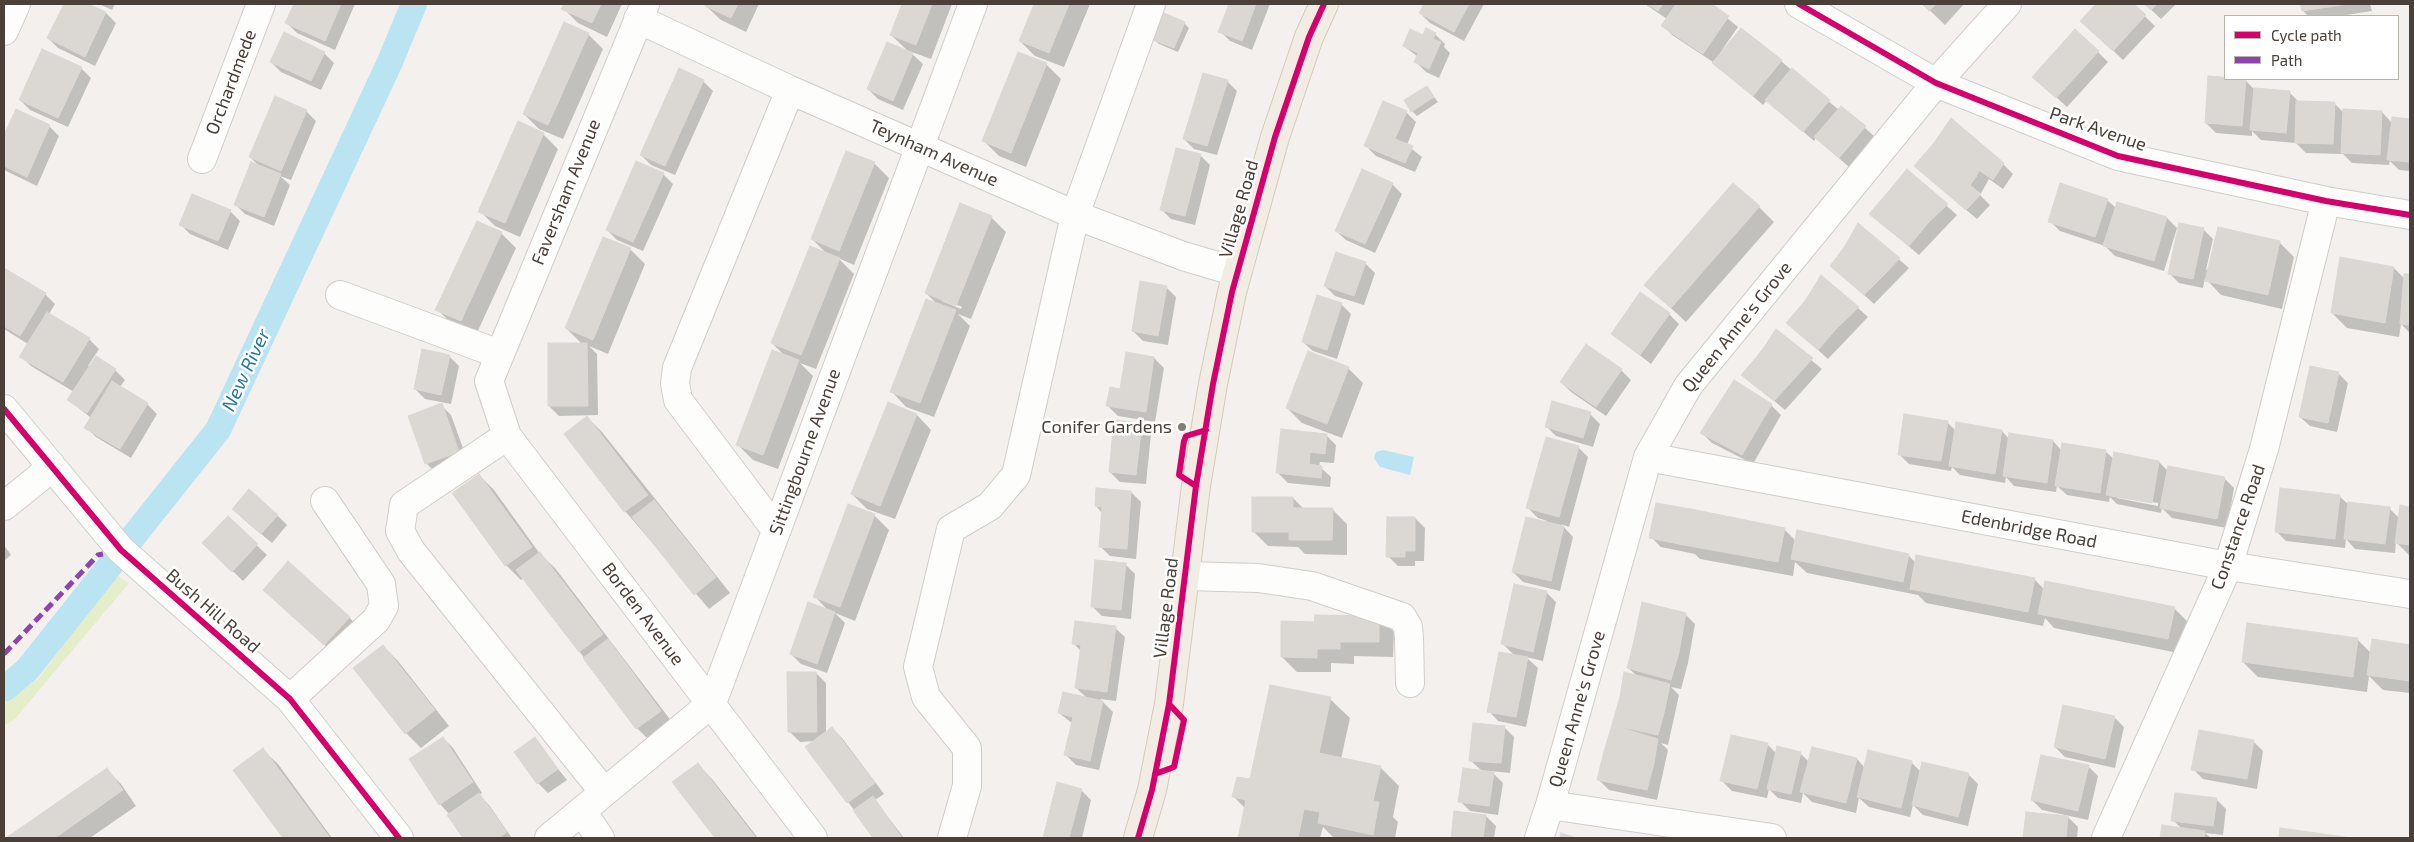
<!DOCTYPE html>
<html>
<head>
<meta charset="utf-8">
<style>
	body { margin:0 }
	#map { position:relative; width:2414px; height:842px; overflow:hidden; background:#f3f0ed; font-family:"Exo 2",sans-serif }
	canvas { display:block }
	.frame { position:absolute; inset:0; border:5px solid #4a4037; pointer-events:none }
	.legend { position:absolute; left:2224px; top:15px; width:175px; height:65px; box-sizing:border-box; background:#fff; border:1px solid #b7b3af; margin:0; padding:6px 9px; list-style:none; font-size:15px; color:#4a4037 }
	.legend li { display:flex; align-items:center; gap:10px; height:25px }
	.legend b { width:25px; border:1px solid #b7b3af }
</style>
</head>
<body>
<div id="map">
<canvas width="2414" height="842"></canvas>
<div class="frame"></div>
<ul class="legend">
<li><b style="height:6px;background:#d6006c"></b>Cycle path</li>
<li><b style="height:6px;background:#8e44ad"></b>Path</li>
</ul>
</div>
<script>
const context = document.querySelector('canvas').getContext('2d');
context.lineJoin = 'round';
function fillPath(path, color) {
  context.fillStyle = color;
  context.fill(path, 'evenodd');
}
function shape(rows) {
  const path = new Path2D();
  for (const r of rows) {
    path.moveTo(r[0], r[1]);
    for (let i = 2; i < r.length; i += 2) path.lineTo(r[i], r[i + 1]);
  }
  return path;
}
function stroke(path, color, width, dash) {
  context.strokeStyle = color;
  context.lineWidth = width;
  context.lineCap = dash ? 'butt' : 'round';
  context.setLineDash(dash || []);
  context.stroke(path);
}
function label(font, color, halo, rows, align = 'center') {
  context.font = font + ' "Exo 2",sans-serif';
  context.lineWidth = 5;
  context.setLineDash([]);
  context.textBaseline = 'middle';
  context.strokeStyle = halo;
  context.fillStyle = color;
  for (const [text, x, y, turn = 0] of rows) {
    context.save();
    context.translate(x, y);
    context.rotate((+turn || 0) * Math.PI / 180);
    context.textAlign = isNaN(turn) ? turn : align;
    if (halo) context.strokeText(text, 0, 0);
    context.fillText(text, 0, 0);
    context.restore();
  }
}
const green = shape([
	[116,575,129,583,15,719,4,726,4,704,38,679]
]);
const water = shape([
	[1383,450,1414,457,1410,475,1380,467,1374,458,1376,452]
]);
const shadow = shape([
	[65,4,85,4,106,13,116,23,95,66,58,48,48,38],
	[99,4,115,4,112,10],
	[295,4,355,4,335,50,297,33,287,23],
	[565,4,622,4,607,37,578,23,563,8],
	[707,4,759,4,746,32,721,20,706,6],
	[903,4,952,4,931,59,909,51,923,64,903,110,878,99,868,89,909,52,891,35],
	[1035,4,1090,4,1064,67,1035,56,1020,41],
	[1231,4,1270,4,1252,50,1230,41,1220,31],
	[1425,4,1484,4,1464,41,1430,23,1420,13],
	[1645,4,1710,4,1738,27,1722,50,1781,61,1839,110,1842,107,1875,137,1849,167,1816,138,1814,141,1767,100,1763,105,1713,62,1672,35,1663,25,1667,19],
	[1923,4,1964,4,1945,25],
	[2098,4,2132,4,2155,26,2123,60,2082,21],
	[2145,4,2176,4,2161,19],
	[2302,4,2370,4,2372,11,2340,16,2308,16,2303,11],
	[1184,23,1189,28,1178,52,1159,44,1154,40],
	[588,34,603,49,563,139,539,129,524,114],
	[1435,34,1445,44,1444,47,1450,53,1439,78,1426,72,1416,62,1418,57,1404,46],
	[2098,52,2108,62,2067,107,2044,86],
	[324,53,334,63,321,90,281,72,271,62],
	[1046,64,1061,79,1026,167,999,156,984,141],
	[81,68,91,78,68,127,30,110,20,100],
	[2245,80,2254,89,2289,92,2299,102,2334,103,2344,113,2382,112,2392,123,2393,118,2410,120,2410,171,2399,170,2390,161,2389,165,2352,163,2343,154,2306,153,2296,143,2261,140,2252,131,2252,136,2216,133,2206,123],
	[703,81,713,91,675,175,651,165,641,155],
	[1227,81,1237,91,1217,155,1194,149,1184,139],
	[1427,88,1438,102,1417,116,1412,111],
	[16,111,49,126,59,136,37,186,4,170,4,138],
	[306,111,316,121,291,180,280,176,290,185,274,226,245,214,235,204,261,168,250,157],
	[1406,112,1416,122,1407,145,1422,157,1415,172,1376,156,1366,146],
	[543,134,558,149,520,237,495,226,480,211],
	[1200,155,1210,165,1195,225,1171,219,1161,209],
	[874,163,889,178,854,265,838,258,854,274,816,369,800,363,813,376,778,469,753,460,738,445,785,356,772,343,828,255,812,239],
	[2003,164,2013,174,2003,189,1989,179,1980,195,1990,205,1977,219,1926,176],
	[1907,171,1957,215,1919,255,1881,223],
	[663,174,673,184,643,251,617,240,607,230],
	[1392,184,1402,194,1375,253,1346,240,1336,231],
	[2107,200,2116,208,2117,204,2167,218,2177,228,2164,271,2115,256,2105,246,2060,231,2050,221],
	[1759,207,1774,222,1686,322,1646,285],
	[230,211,240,221,228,250,190,234,180,224],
	[991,217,1006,232,971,319,958,314,970,326,934,417,906,407,892,392,938,305,926,293],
	[942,299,962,307,961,309,942,301],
	[1859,225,1909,268,1874,304,1832,266],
	[2203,229,2213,239,2206,270,2279,242,2294,257,2282,309,2221,295,2205,278,2203,288,2179,283,2169,273],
	[501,233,516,248,476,335,452,324,437,309],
	[630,249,645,264,608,354,589,346,597,354,598,415,559,416,549,406,582,344,566,328],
	[1365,263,1375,273,1364,305,1335,296,1325,286],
	[2394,268,2405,279,2405,275,2410,275,2410,333,2401,324,2399,337,2347,328,2332,313],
	[4,270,45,294,55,304,49,314,89,339,99,349,88,366,115,370,125,380,120,387,147,404,157,414,131,458,96,437,86,427,91,418,69,400,74,392,31,366,21,356,28,344,4,329],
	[1166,287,1176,297,1168,345,1143,341,1133,331],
	[1341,304,1351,314,1337,359,1313,351,1303,342],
	[1858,308,1868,317,1828,359,1798,332],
	[1669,314,1679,324,1651,364,1612,334],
	[1776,331,1822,369,1785,410,1743,375],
	[449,356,459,366,451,404,425,399,415,389],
	[1154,358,1164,368,1155,422,1118,416,1108,406],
	[1348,368,1363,383,1342,438,1302,423,1287,408],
	[1621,370,1631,380,1606,416,1571,392,1561,382],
	[2338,373,2348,383,2337,432,2310,426,2300,417],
	[441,405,451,415,468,462,436,473,426,463],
	[1771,405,1781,415,1753,464,1712,443,1702,433],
	[1590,414,1600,424,1593,447,1556,436,1546,426],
	[917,415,931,430,895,519,867,509,852,494],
	[587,417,602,432,730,593,709,609,625,511,566,434],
	[1947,422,1956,431,2002,431,2009,439,2053,441,2062,451,2106,452,2114,459,2159,462,2168,471,2224,478,2234,488,2227,528,2172,518,2162,508,2161,513,2117,504,2110,497,2109,502,2067,495,2057,486,2056,492,2014,486,2006,477,2005,483,1960,475,1952,467,1951,471,1909,464,1899,454],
	[2117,496,2158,503,2158,506,2117,498],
	[1141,424,1151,434,1146,484,1120,482,1110,472],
	[1326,435,1336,445,1334,463,1320,462,1319,466,1331,477,1330,487,1288,483,1278,473],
	[1578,447,1588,457,1569,527,1561,524,1573,537,1560,591,1523,582,1513,572,1547,521,1538,518,1528,508],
	[479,475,494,490,540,554,555,568,675,726,652,743,637,728,524,578,521,580,506,565,454,493],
	[1131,492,1141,502,1136,559,1110,556,1100,546,1102,513,1096,506],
	[2339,496,2349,505,2389,508,2399,518,2401,507,2410,508,2410,556,2396,542,2395,553,2355,549,2346,539,2345,548,2286,541,2276,531],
	[1293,498,1304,509,1332,509,1347,524,1347,555,1305,554,1298,547,1268,546,1253,531],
	[277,515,287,525,272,543,243,519],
	[874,515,889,530,855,621,835,613,845,623,827,673,801,664,791,654,829,611,815,597],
	[228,518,267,555,243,581,214,553],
	[1415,518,1425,528,1424,561,1415,561,1415,566,1398,566,1388,556],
	[1784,529,1796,541,1908,555,1916,563,2034,579,2044,589,2174,608,2189,623,2183,654,2054,628,2045,618,2043,626,1926,603,1918,595,1807,573,1795,562,1793,576,1700,559,1695,554,1661,547,1651,537],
	[4,545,11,555,4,561],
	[1125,564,1135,574,1131,619,1102,616,1092,606],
	[264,590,349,617,363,632,340,659],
	[1546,592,1556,602,1543,661,1526,657,1538,668,1526,727,1498,721,1489,711,1515,656,1503,644],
	[1685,614,1695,624,1688,663,1681,689,1671,687,1679,695,1668,745,1661,743,1668,750,1657,800,1609,790,1599,780,1621,698,1637,676,1628,668],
	[1379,617,1394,632,1393,657,1354,656,1354,664,1331,663,1331,672,1297,672,1282,657,1316,623],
	[1115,628,1125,637,1116,701,1100,699,1113,712,1099,770,1076,765,1066,755,1073,724,1059,713,1087,698,1076,688,1081,651,1073,643],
	[2357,639,2371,653,2373,641,2410,646,2410,693,2383,690,2369,676,2367,692,2258,677,2243,662],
	[383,646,398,661,449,726,421,748,406,733,355,669],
	[816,673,826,683,826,733,832,728,842,738,884,794,875,800,904,838,875,838,807,747,815,741,800,742,790,732],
	[1330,699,1350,718,1341,759,1380,767,1399,786,1393,817,1398,822,1395,838,1334,838,1323,827,1320,838,1239,838,1246,809,1234,797],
	[2114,717,2124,727,2115,768,2065,757,2055,747],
	[1504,727,1514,737,1510,773,1491,771,1503,783,1498,815,1470,811,1460,801,1482,771,1470,760],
	[443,738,453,748,482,793,479,795,489,805,512,838,465,838,449,816,450,815,440,804],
	[534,739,567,780,548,793,538,783],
	[2253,741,2263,751,2257,789,2203,779,2193,769],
	[1767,744,1776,753,1800,753,1809,762,1857,759,1865,768,1911,762,1921,772,1968,774,1978,784,1968,826,1923,815,1913,805,1910,817,1869,807,1859,798,1856,813,1812,802,1803,793,1801,803,1778,798,1769,789,1767,798,1732,791,1722,781],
	[263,750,278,764,332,838,284,838,234,771],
	[697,764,712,779,758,838,717,838,673,782],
	[2088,766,2098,776,2088,820,2042,810,2032,800],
	[106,769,121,784,136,806,90,838,8,838],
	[1058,784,1081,790,1091,800,1082,838,1044,838],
	[2216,799,2226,809,2223,835,2205,833,2211,838,2162,838,2163,827,2182,829,2173,820],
	[1455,813,1486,816,1496,826,1494,838,1452,838],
	[2068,817,2078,827,2077,838,2024,838],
	[2281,829,2343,838,2280,838]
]);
const canal = shape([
	[4,689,27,670,218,430,389,64,414,4]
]);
const building = shape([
	[64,4,88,4,106,12,85,57,47,38,64,4],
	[294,4,341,4,325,41,285,23,294,4],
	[564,4,601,4,592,23,561,9,564,4],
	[706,4,738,4,731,18,705,6,706,4],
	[902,4,932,4,916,45,890,35,902,4],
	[1034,4,1069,4,1049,53,1019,41,1034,4],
	[1229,4,1256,4,1242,41,1218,32,1229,4],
	[1424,4,1469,4,1454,32,1419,13,1424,4],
	[1647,4,1663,4,1658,11,1647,4],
	[1676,4,1712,4,1729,16,1703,54,1661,26,1676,4],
	[1922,4,1936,4,1929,11,1922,4],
	[2096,4,2134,4,2146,15,2113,51,2080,21,2096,4],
	[2144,4,2157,4,2151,10,2144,4],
	[2300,4,2348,4,2302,11,2300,4],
	[1164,13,1185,22,1174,48,1153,40,1164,13],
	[564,22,589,33,548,125,523,114,564,22],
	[1426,28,1436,33,1433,39,1441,42,1429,69,1414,62,1418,53,1403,46,1410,29,1423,35,1426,28],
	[1741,28,1782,60,1753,96,1712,63,1741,28],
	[2075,29,2099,51,2056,98,2032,77,2075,29],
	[284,32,325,52,311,81,270,62,284,32],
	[887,42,913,53,893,101,867,89,887,42],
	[42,49,82,67,58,118,19,100,42,49],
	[1018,52,1047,63,1011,153,982,141,1018,52],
	[679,68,704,80,665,166,640,155,679,68],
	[1792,68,1830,100,1803,132,1765,100,1792,68],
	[1203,73,1228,80,1207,146,1183,139,1203,73],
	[2208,76,2246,79,2242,126,2205,123,2208,76],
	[1427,86,1434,97,1411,112,1404,100,1427,86],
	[2254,88,2290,91,2286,133,2250,130,2254,88],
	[275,96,307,110,281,171,249,157,275,96],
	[1383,101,1407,111,1395,139,1413,146,1405,163,1364,146,1383,101],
	[2296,101,2335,102,2333,144,2295,143,2296,101],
	[1841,106,1866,126,1839,158,1814,137,1841,106],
	[16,109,50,125,27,177,4,166,4,135,16,109],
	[2343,109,2382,111,2380,155,2341,153,2343,109],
	[2392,117,2410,119,2410,162,2387,160,2392,117],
	[1951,118,2004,163,1993,180,1979,170,1976,177,1934,143,1951,118],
	[518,121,544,133,505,223,478,212,518,121],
	[1934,143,1976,177,1970,185,1981,194,1966,210,1914,166,1934,143],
	[1176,148,1201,154,1185,216,1160,210,1176,148],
	[846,151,875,162,839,251,811,239,846,151],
	[636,161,664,173,633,242,606,230,636,161],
	[251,162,281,174,264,217,234,205,251,162],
	[1362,169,1393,183,1365,244,1335,231,1362,169],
	[1907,169,1948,204,1929,222,1888,192,1907,169],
	[1733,183,1760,206,1671,308,1644,285,1733,183],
	[2060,183,2108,199,2095,237,2048,222,2060,183],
	[1888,192,1929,222,1909,246,1869,214,1888,192],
	[192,194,231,210,218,241,179,225,192,194],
	[2117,202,2167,217,2154,261,2103,246,2117,202],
	[960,203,992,216,956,306,925,293,960,203],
	[477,221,502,232,461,321,435,310,477,221],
	[1858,223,1900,258,1884,275,1845,246,1858,223],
	[2179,223,2204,228,2193,279,2168,274,2179,223],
	[2218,227,2280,241,2268,295,2205,281,2218,227],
	[603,237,631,248,593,340,565,328,603,237],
	[810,246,840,258,801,355,771,343,810,246],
	[1845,246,1884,275,1864,295,1830,266,1845,246],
	[1336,252,1366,262,1354,296,1324,286,1336,252],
	[2340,257,2394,267,2385,323,2331,313,2340,257],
	[4,268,46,293,20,336,4,326,4,268],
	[2404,274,2410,274,2410,325,2400,324,2404,274],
	[1821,275,1859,307,1837,328,1805,301,1821,275],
	[1140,281,1167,286,1158,336,1132,331,1140,281],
	[1640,292,1670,313,1640,355,1611,334,1640,292],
	[1317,295,1342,303,1327,350,1302,342,1317,295],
	[926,299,956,310,920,403,890,392,926,299],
	[1805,301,1837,328,1818,350,1786,323,1805,301],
	[47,312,90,338,63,382,19,357,47,312],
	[1776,329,1813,358,1795,378,1761,352,1776,329],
	[548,343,587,343,588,406,548,406,548,343],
	[1586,344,1622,369,1596,407,1560,382,1586,344],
	[422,349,450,355,441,395,414,389,422,349],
	[772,350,799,360,763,455,736,445,772,350],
	[1308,351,1349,367,1327,424,1286,408,1308,351],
	[1126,352,1154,357,1146,412,1106,406,1110,387,1120,389,1126,352],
	[1761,352,1795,378,1774,401,1741,375,1761,352],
	[96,356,116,369,87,413,67,400,96,356],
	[2310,366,2339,372,2328,423,2299,417,2310,366],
	[1734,380,1772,404,1742,455,1700,433,1734,380],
	[112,381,148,403,120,449,84,428,112,381],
	[1552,401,1591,412,1583,438,1545,427,1552,401],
	[888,402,917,414,880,506,851,494,888,402],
	[442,403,459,452,425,464,408,416,442,403],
	[1904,414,1948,421,1941,461,1898,455,1904,414],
	[587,416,648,495,624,512,564,434,587,416],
	[1114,420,1142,423,1136,475,1109,472,1114,420],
	[1956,422,2002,430,1995,474,1949,466,1956,422],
	[1281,429,1327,434,1325,454,1310,452,1309,464,1322,466,1321,478,1276,473,1281,429],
	[2009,433,2053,440,2047,483,2003,476,2009,433],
	[1546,437,1579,446,1559,517,1526,508,1546,437],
	[2062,443,2106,450,2100,493,2055,486,2062,443],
	[2114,452,2159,461,2152,503,2106,495,2114,452],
	[2168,466,2225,477,2217,519,2160,508,2168,466],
	[479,474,532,547,505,566,452,493,479,474],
	[1096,488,1131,491,1127,549,1099,547,1102,507,1095,506,1096,488],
	[2280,488,2340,495,2335,539,2275,532,2280,488],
	[249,489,278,515,261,534,232,509,249,489],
	[1252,497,1293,497,1293,508,1333,508,1332,540,1289,540,1289,532,1252,532,1252,497],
	[654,500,716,577,694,595,632,517,654,500],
	[2348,502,2390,507,2385,544,2344,539,2348,502],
	[1656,503,1691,509,1684,545,1649,538,1656,503],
	[848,504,875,514,840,607,813,597,848,504],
	[2400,505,2410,507,2410,545,2395,543,2400,505],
	[1691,509,1785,528,1778,562,1684,545,1691,509],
	[228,516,258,544,232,572,202,543,228,516],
	[1387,517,1415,517,1415,551,1405,551,1405,557,1386,557,1387,517],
	[1526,517,1564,526,1551,581,1512,572,1526,517],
	[1797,530,1909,554,1903,582,1791,559,1797,530],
	[540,552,603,634,579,652,516,570,540,552],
	[1916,555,2035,578,2028,612,1910,589,1916,555],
	[1095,560,1126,563,1121,610,1091,607,1095,560],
	[288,561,350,617,324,645,263,590,288,561],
	[2045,581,2175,607,2168,639,2038,614,2045,581],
	[1514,584,1547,591,1533,652,1501,644,1514,584],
	[808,602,835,612,817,664,790,654,808,602],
	[1642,602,1686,613,1679,652,1634,641,1642,602],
	[1315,615,1379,616,1379,642,1340,642,1340,649,1317,649,1317,658,1281,657,1281,621,1314,622,1315,615],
	[1075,621,1116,626,1107,692,1075,688,1081,645,1072,644,1075,621],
	[2247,623,2358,638,2353,677,2242,662,2247,623],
	[608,639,661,711,636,729,583,658,608,639],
	[2372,639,2410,645,2410,681,2367,675,2372,639],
	[1634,641,1679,652,1671,680,1627,668,1634,641],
	[383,645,435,710,405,734,353,668,383,645],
	[1499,652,1528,657,1516,717,1487,712,1499,652],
	[787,672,816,672,817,732,788,732,787,672],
	[1624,672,1670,684,1665,709,1620,697,1624,672],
	[1270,685,1331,697,1319,753,1381,766,1373,801,1379,802,1373,835,1318,823,1320,812,1304,809,1298,838,1238,838,1246,800,1232,797,1237,777,1250,779,1270,685],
	[1063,692,1103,701,1090,761,1064,755,1073,717,1058,713,1063,692],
	[1620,697,1665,709,1658,735,1612,725,1620,697],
	[2063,705,2115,716,2105,759,2054,747,2063,705],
	[1473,723,1505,726,1501,763,1469,761,1473,723],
	[1612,725,1658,739,1654,763,1604,751,1612,725],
	[832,727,875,783,847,803,805,747,832,727],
	[2199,730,2254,740,2247,779,2191,770,2199,730],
	[1731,735,1768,743,1757,789,1720,781,1731,735],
	[443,737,473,782,439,805,409,759,443,737],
	[535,737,558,769,537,784,514,752,535,737],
	[1777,746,1801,752,1791,794,1767,789,1777,746],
	[1812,747,1857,758,1846,803,1800,792,1812,747],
	[263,748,330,838,283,838,233,770,263,748],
	[1868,750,1912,761,1901,808,1857,797,1868,750],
	[1604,751,1654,763,1647,790,1597,780,1604,751],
	[2041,755,2089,765,2078,811,2031,800,2041,755],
	[1922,762,1969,773,1958,817,1912,805,1922,762],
	[698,763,756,838,715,838,672,782,698,763],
	[107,768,123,790,55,838,6,838,107,768],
	[1463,768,1494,772,1489,806,1458,802,1463,768],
	[1057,782,1082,789,1069,838,1043,838,1057,782],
	[479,793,507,832,498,838,463,838,447,815,479,793],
	[2175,793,2217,798,2213,826,2171,821,2175,793],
	[873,796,902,838,873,838,853,810,873,796],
	[1454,811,1486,815,1483,838,1451,838,1454,811],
	[2026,812,2068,816,2066,838,2023,838,2026,812],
	[2162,825,2205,831,2204,838,2160,838,2162,825],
	[2280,828,2352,838,2279,838,2280,828],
	[1561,833,1577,838,1560,838,1561,833]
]);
const minor = shape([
	[645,4,489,381,507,436,813,838],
	[1799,4,1936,83,2118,156,2326,201,2410,215],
	[638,19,790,90,1075,215,1183,256,1237,272],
	[4,31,16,4],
	[202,159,261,4],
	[340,295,499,354],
	[4,409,121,550,290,699,399,838],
	[507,436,404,505,400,531,411,551,604,792],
	[1648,457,2228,566,2410,594],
	[4,506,39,478,51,465],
	[776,530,678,400,675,383,677,368,790,90],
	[1185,576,1258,578,1312,586,1402,617,1408,627,1409,638,1410,683],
	[290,699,376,620,384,606,381,584,325,501],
	[1550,805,1772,838],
	[582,811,600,838],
	[549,838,712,703,973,4],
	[952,838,967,786,967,748,926,697,918,667,951,529,990,506,1016,475,1075,215,1151,4],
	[1539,838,1550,805,1648,457,1688,386,1936,83,2007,4],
	[2106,838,2228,566,2264,449,2326,201]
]);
const major = shape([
	[1138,838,1152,790,1169,704,1196,486,1213,384,1232,292,1275,137,1309,37,1324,4]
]);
const quiet = shape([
	[4,654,98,555,103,554]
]);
const cycleway = shape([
	[1799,4,1936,83,2118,156,2326,201,2410,215],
	[4,409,121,550,290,699,399,838],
	[1196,486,1179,475,1184,441,1186,436,1206,430],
	[1155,774,1174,767,1184,720,1169,704],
	[1138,838,1152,790,1169,704,1196,486,1213,384,1232,292,1275,137,1309,37,1324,4]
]);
const markers = [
	[1182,427,5,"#857e77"]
];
const streetNames = [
	["Orchardmede",231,82,-69],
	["Park Avenue",2098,129,19],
	["Teynham Avenue",934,153,24],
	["Faversham Avenue",566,192,-68],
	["Village Road",1239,209,-74],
	["Queen Anne's Grove",1737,327,-51],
	["Sittingbourne Avenue",805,452,-70],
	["Constance Road",2238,527,-71],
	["Edenbridge Road",2029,529,11],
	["Village Road",1166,608,-83],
	["Bush Hill Road",213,611,41],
	["Borden Avenue",643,614,53],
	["Queen Anne's Grove",1577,709,-74]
];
const poiNames = [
	["Conifer Gardens",1172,427]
];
const waterNames = [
	["New River",246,370,-65]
];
fillPath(green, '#e5eecb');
fillPath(water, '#bbe4f3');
fillPath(shadow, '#0003');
stroke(canal, '#bbe4f3', 26);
fillPath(building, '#dbd7d3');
stroke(building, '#dcd7d2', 1);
stroke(minor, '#d1ceca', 30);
stroke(major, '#d6cab9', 30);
stroke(minor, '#fdfdfc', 28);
stroke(major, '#f2ede4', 28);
stroke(quiet, '#8e44ad', 5, [10, 5]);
stroke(cycleway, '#d6006c', 6);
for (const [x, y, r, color] of markers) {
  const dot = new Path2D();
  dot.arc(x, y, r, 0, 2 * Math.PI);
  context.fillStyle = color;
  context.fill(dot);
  stroke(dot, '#fff', 2);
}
label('18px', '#4a4037', '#fff', streetNames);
label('18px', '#4a4037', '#fff', poiNames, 'right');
label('italic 19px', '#23799c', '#fff', waterNames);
</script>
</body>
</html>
